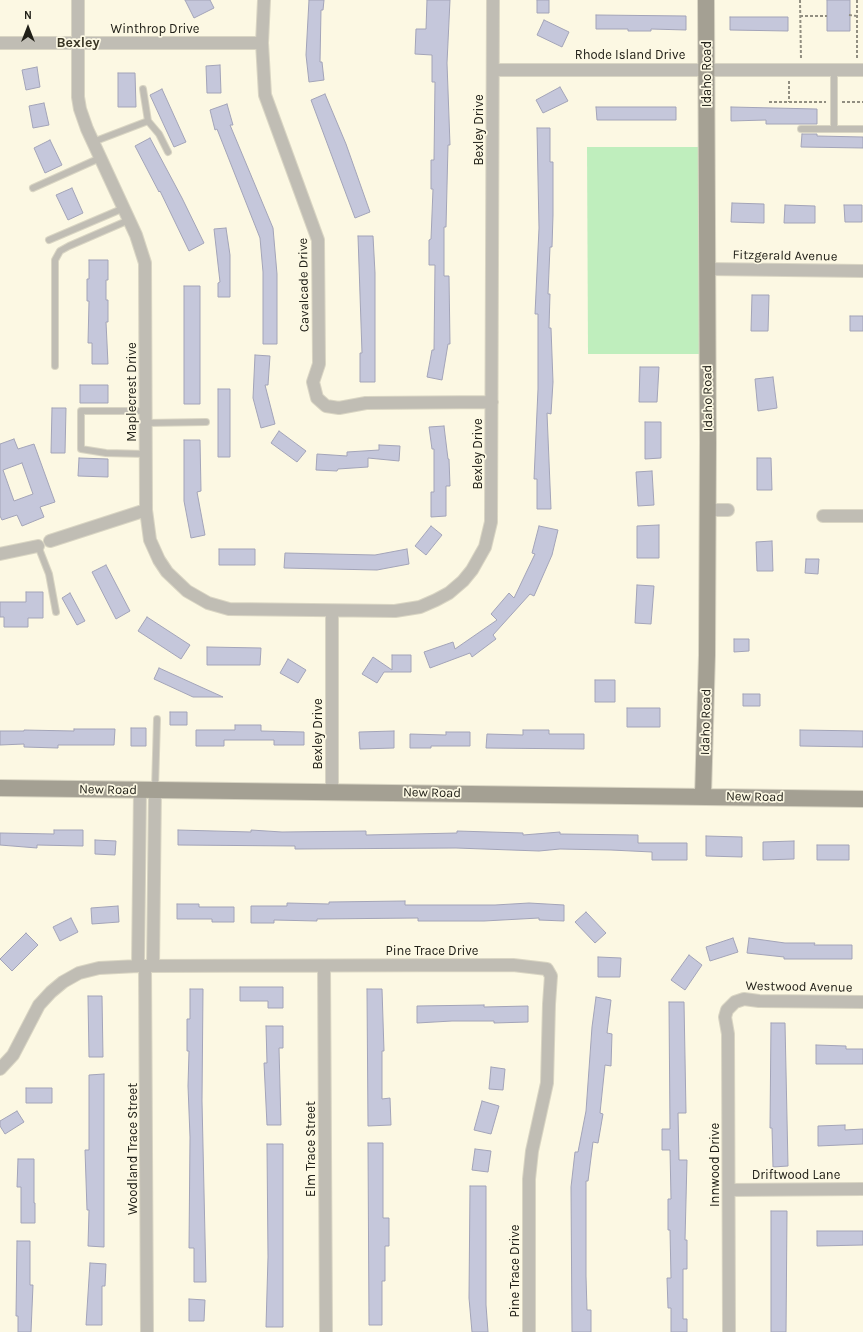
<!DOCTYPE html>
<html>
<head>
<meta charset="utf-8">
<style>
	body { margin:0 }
	#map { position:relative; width:863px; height:1332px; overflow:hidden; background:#fcf8e3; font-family:Karla,sans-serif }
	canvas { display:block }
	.north { position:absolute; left:8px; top:8px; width:40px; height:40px; -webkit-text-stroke:3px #fcf8e3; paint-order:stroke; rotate:0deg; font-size:11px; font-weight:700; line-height:16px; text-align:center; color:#212018 }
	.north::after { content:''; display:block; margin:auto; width:14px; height:18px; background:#212018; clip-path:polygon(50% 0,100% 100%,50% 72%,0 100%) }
</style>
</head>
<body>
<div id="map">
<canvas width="863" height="1332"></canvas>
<div class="north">N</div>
</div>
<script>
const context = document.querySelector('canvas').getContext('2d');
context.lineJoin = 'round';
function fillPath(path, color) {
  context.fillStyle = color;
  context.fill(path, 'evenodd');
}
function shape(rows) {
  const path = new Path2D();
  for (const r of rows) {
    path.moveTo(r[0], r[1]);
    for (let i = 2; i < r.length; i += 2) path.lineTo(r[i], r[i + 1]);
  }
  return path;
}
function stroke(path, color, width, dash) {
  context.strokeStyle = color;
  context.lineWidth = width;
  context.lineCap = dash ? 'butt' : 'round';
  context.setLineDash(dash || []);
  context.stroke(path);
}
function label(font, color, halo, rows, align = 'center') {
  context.font = font + ' Karla,sans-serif';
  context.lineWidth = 3.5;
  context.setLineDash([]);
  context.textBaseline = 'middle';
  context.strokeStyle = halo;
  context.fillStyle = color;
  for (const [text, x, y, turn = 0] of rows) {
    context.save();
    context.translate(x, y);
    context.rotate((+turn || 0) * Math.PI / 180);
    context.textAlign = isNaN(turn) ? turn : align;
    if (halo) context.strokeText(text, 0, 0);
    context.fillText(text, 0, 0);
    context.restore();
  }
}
const green = shape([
	[587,147,707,147,707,354,588,354]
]);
const building = shape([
	[185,0,210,0,214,8,194,18,185,0],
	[309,0,324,0,323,10,321,10,320,62,322,62,324,80,309,82,306,55,309,0],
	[427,0,450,0,447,63,450,145,448,145,446,227,444,227,444,276,449,276,450,344,448,344,442,380,427,377,432,350,434,350,435,265,429,265,429,240,431,239,433,189,431,189,431,160,434,160,435,82,432,82,432,55,415,54,416,29,426,29,427,0],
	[537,0,549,0,549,13,537,13,537,0],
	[827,0,850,0,850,31,827,31,827,0],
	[596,15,686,16,686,30,651,29,651,31,628,31,628,29,596,29,596,15],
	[730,17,788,17,788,31,730,30,730,17],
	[544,20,569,32,562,47,537,35,544,20],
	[220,65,221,93,207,93,206,66,220,65],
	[37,67,40,87,26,90,22,70,37,67],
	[118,73,135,73,136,107,118,107,118,73],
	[560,87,568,101,543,113,536,100,560,87],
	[162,89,186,142,174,147,150,95,162,89],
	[325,94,346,144,370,212,355,218,311,100,325,94],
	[44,103,49,125,33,128,29,106,44,103],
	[227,104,233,125,230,125,273,228,277,274,277,344,263,344,263,272,260,238,217,129,215,130,210,110,227,104],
	[596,107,676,107,676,120,597,120,596,107],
	[731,107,817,109,817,124,766,124,766,120,731,121,731,107],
	[537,128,550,128,550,162,553,162,553,215,552,247,550,247,548,294,550,294,549,328,551,328,553,382,551,414,547,413,551,509,537,509,537,479,534,479,538,389,538,314,535,314,539,228,537,128],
	[802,134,817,134,817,136,863,137,863,148,801,147,802,134],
	[150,138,182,198,204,243,189,251,160,191,159,192,135,146,150,138],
	[50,140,62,165,45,173,34,148,50,140],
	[72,188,83,213,68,220,56,195,72,188],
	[732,203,764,204,764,223,731,222,732,203],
	[785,205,815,206,815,223,784,223,785,205],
	[844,205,862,205,862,222,845,222,844,205],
	[226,228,230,255,230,297,218,297,218,283,220,282,214,229,226,228],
	[358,236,373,236,375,273,375,382,360,382,360,353,362,353,358,236],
	[89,260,108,260,108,280,106,280,106,300,108,300,108,322,106,322,108,364,92,364,92,343,88,343,89,301,87,301,87,279,89,279,89,260],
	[184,286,200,286,200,404,184,404,184,286],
	[752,295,769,295,768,331,751,331,752,295],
	[850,316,863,316,863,331,850,331,850,316],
	[255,355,270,356,268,385,265,385,275,424,261,428,253,398,255,355],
	[640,367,659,367,657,402,639,402,640,367],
	[773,377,777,408,758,411,755,379,773,377],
	[80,385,108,385,108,403,80,403,80,385],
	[218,389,230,389,230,457,218,457,218,389],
	[52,408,66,408,65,453,51,453,52,408],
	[645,422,661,422,661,458,645,459,645,422],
	[444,426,448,459,449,459,450,486,446,486,446,516,431,517,431,492,434,492,434,449,432,449,429,427,444,426],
	[279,431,306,451,297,462,271,443,279,431],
	[14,439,18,449,34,444,55,502,40,507,44,517,22,526,17,515,2,520,0,516,0,444,14,439],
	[22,463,33,494,14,501,3,470,22,463],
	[184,440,200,440,201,491,197,492,205,535,191,538,184,501,184,440],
	[379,445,400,446,399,461,368,458,368,467,338,469,337,471,316,470,317,454,347,456,347,452,379,450,379,445],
	[79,458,108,459,108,477,78,476,79,458],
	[757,458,771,458,772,490,757,490,757,458],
	[652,471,654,505,638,506,636,472,652,471],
	[659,525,659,558,637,558,637,526,659,525],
	[431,526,442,535,426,555,415,546,431,526],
	[539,526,558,530,552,555,534,596,530,594,493,635,496,639,472,657,470,653,430,668,424,652,453,642,455,649,497,620,491,614,509,593,514,598,535,554,532,553,539,526],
	[772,541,773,571,757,571,756,542,772,541],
	[219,549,255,549,255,565,219,565,219,549],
	[407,549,409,564,377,570,284,568,285,553,375,555,407,549],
	[806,559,819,559,818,574,805,573,806,559],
	[106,565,130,611,116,619,92,572,106,565],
	[637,585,654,586,651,624,635,623,637,585],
	[26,592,43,592,43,618,28,618,28,627,4,627,4,617,0,617,0,602,26,602,26,592],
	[70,593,85,621,77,625,62,598,70,593],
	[147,617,190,645,181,659,138,631,147,617],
	[734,639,749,639,749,651,734,652,734,639],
	[207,647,261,648,260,665,207,665,207,647],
	[392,655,411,655,411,672,384,672,377,683,362,674,373,657,392,670,392,655],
	[288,659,306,670,298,683,280,673,288,659],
	[159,668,223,697,193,697,154,679,159,668],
	[595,680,615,680,615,702,595,702,595,680],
	[743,694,760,694,760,706,743,706,743,694],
	[627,708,660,708,660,727,627,727,627,708],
	[170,712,187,712,187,725,170,725,170,712],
	[235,725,261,725,261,731,304,732,304,745,274,745,274,740,224,740,224,746,196,746,196,730,235,730,235,725],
	[131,728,146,728,146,746,131,746,131,728],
	[74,729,115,729,114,745,58,745,58,748,24,747,24,744,0,745,0,731,24,731,24,730,74,731,74,729],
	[523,730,549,730,549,734,584,734,584,749,486,748,487,734,523,735,523,730],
	[800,730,863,731,863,747,800,746,800,730],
	[394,731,394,748,360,749,359,732,394,731],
	[446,732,470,732,470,746,431,746,431,748,410,748,410,734,446,735,446,732],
	[54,830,83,830,83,846,37,845,37,848,0,845,0,833,54,834,54,830],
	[178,830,251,832,251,830,282,832,366,831,366,835,457,833,457,831,523,833,523,835,560,832,560,834,638,835,638,843,687,843,687,860,652,860,652,852,611,850,560,849,539,851,456,848,295,849,295,846,178,845,178,830],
	[706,836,742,837,742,857,706,856,706,836],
	[95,840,116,841,115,855,95,854,95,840],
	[794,841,794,859,763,860,763,842,794,841],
	[817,845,849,845,849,860,817,860,817,845],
	[405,901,405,905,495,905,529,903,564,905,564,921,539,920,539,918,484,921,418,921,418,918,317,919,317,921,274,920,274,923,251,923,251,906,287,906,287,903,329,904,329,902,405,901],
	[177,904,199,904,199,907,234,907,234,922,212,922,212,919,177,919,177,904],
	[118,906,119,922,92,924,91,908,118,906],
	[586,912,606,933,595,943,575,922,586,912],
	[71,918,78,932,60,941,53,927,71,918],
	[26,933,38,945,12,971,0,959,26,933],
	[733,938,738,952,710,961,706,947,733,938],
	[749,938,785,943,815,943,814,945,852,945,852,959,784,959,784,957,747,953,749,938],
	[689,955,702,965,685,990,671,980,689,955],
	[598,957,621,958,620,977,598,977,598,957],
	[240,987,283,987,283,1008,268,1008,268,1001,240,1001,240,987],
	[190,989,203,989,202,1101,206,1282,194,1282,194,1248,189,1248,190,1137,188,1086,189,1051,187,1051,187,1019,190,1019,190,989],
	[367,989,382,989,384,1051,382,1051,382,1099,390,1098,391,1125,368,1126,367,989],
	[88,996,102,996,103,1057,89,1057,88,996],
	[596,997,611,1000,607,1033,612,1034,611,1066,605,1065,600,1113,603,1114,598,1143,593,1142,588,1181,586,1181,586,1276,587,1310,591,1310,591,1332,572,1332,571,1187,575,1152,578,1152,586,1111,592,1027,596,997],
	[669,1002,684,1002,686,1113,678,1113,679,1160,687,1160,685,1240,687,1240,687,1269,683,1269,683,1319,687,1319,687,1332,671,1332,671,1308,668,1308,667,1278,671,1278,670,1230,668,1230,668,1199,671,1199,670,1150,662,1150,662,1129,670,1129,669,1002],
	[484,1005,484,1007,528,1006,528,1022,494,1023,494,1021,452,1021,417,1023,417,1006,484,1005],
	[771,1023,785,1023,788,1166,773,1167,772,1128,770,1128,771,1023],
	[266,1026,283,1026,283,1048,279,1048,281,1125,267,1125,264,1063,267,1063,266,1026],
	[816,1045,846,1046,846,1049,863,1049,863,1064,816,1064,816,1045],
	[491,1067,505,1069,503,1090,489,1089,491,1067],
	[104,1074,104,1247,88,1246,89,1210,87,1210,85,1150,89,1150,89,1075,104,1074],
	[26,1088,52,1088,52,1103,26,1103,26,1088],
	[482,1101,499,1106,491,1134,474,1130,482,1101],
	[17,1111,24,1122,5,1134,0,1126,0,1121,17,1111],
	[845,1125,845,1130,863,1129,863,1144,818,1146,818,1126,845,1125],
	[368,1143,383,1143,383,1218,389,1218,389,1246,385,1246,385,1281,382,1281,382,1325,369,1325,368,1143],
	[267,1144,283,1144,283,1327,266,1327,268,1257,267,1144],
	[475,1149,491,1151,488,1172,472,1170,475,1149],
	[18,1159,34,1159,34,1203,35,1203,35,1223,21,1223,21,1187,17,1187,18,1159],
	[470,1186,486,1186,486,1305,488,1332,472,1332,469,1298,470,1186],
	[771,1211,787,1211,786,1332,771,1332,771,1211],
	[817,1231,863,1231,863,1245,817,1246,817,1231],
	[17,1241,30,1241,30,1285,33,1285,31,1332,18,1332,18,1316,16,1316,17,1241],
	[90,1263,106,1264,105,1286,102,1286,102,1325,86,1325,90,1263],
	[189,1299,205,1300,204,1321,189,1321,189,1299]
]);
const path = shape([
	[800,0,801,59],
	[857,0,857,59],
	[849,15,857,16],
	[800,16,827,16],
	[789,81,789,102],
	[769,102,826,102],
	[842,102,863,102]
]);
const lane = shape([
	[834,70,834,129,863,129],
	[148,121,159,134,168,152],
	[801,129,834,129],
	[93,142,148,121,143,89],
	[33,188,100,158],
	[49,240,124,208],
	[55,366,55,260,60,251,69,246,129,220],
	[146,411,81,411,81,449,106,453,146,454],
	[146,423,206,422],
	[38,546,49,574,56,612],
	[155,789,157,719]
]);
const street = shape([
	[78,0,78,97,80,109,87,129,136,235,145,263,146,510,150,540,159,560,167,572,187,591,208,603,229,609,395,611,420,607,436,600,449,593,463,581,472,570,485,547,491,522,493,0],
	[264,0,262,43,265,95,318,240,319,364,313,382,317,398,326,406,339,408,366,403,492,402],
	[0,43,262,43],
	[493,70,863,70],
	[707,269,863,271],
	[707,510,728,510],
	[823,516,863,516],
	[50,541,146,510],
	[0,554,38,546],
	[332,792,332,611],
	[138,966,140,790],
	[145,966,147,1332],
	[153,966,155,790],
	[324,966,326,1332],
	[0,1069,13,1055,39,1005,51,992,63,982,79,973,99,968,138,966,513,965,547,969,551,976,549,1004,547,1083,532,1151,529,1179,529,1332],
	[729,1190,863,1189],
	[729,1332,728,1034,725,1017,727,1010,735,1002,744,999,759,1001,863,1002]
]);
const secondary = shape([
	[0,788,863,799],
	[703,796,707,655,708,442,706,0]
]);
const streetNames = [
	["Winthrop Drive",155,29],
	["Rhode Island Drive",630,55],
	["Idaho Road",707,74,-90],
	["Bexley Drive",479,130,-90],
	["Fitzgerald Avenue",785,256,1],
	["Cavalcade Drive",304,285,-91],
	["Maplecrest Drive",132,392,-90],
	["Idaho Road",708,398,-91],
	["Bexley Drive",478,454,-90],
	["Idaho Road",706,722,-89],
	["Bexley Drive",318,734,-90],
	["New Road",108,790,1],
	["New Road",432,793,1],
	["New Road",755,797,1],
	["Pine Trace Drive",432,951],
	["Westwood Avenue",799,987,1],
	["Woodland Trace Street",133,1149,-90],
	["Elm Trace Street",311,1149,-90],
	["Innwood Drive",715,1165,-90],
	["Driftwood Lane",796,1175],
	["Pine Trace Drive",515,1271,-90]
];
const neighbourhoodNames = [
	["Bexley",78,43]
];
fillPath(green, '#bfeebd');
fillPath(building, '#c5c7db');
stroke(building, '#a3a4b8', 1);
stroke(lane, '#d9d5c3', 8);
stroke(street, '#d9d5c3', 14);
stroke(secondary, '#d9d5c3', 18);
stroke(path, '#918e80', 2, [3, 2]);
stroke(lane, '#c0bdb4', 6);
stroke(street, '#c0bdb4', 12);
stroke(secondary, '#a4a093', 16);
label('13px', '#212018', '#fcf8e3', streetNames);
label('bold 14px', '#3a3625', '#fcf8e3', neighbourhoodNames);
</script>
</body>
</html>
